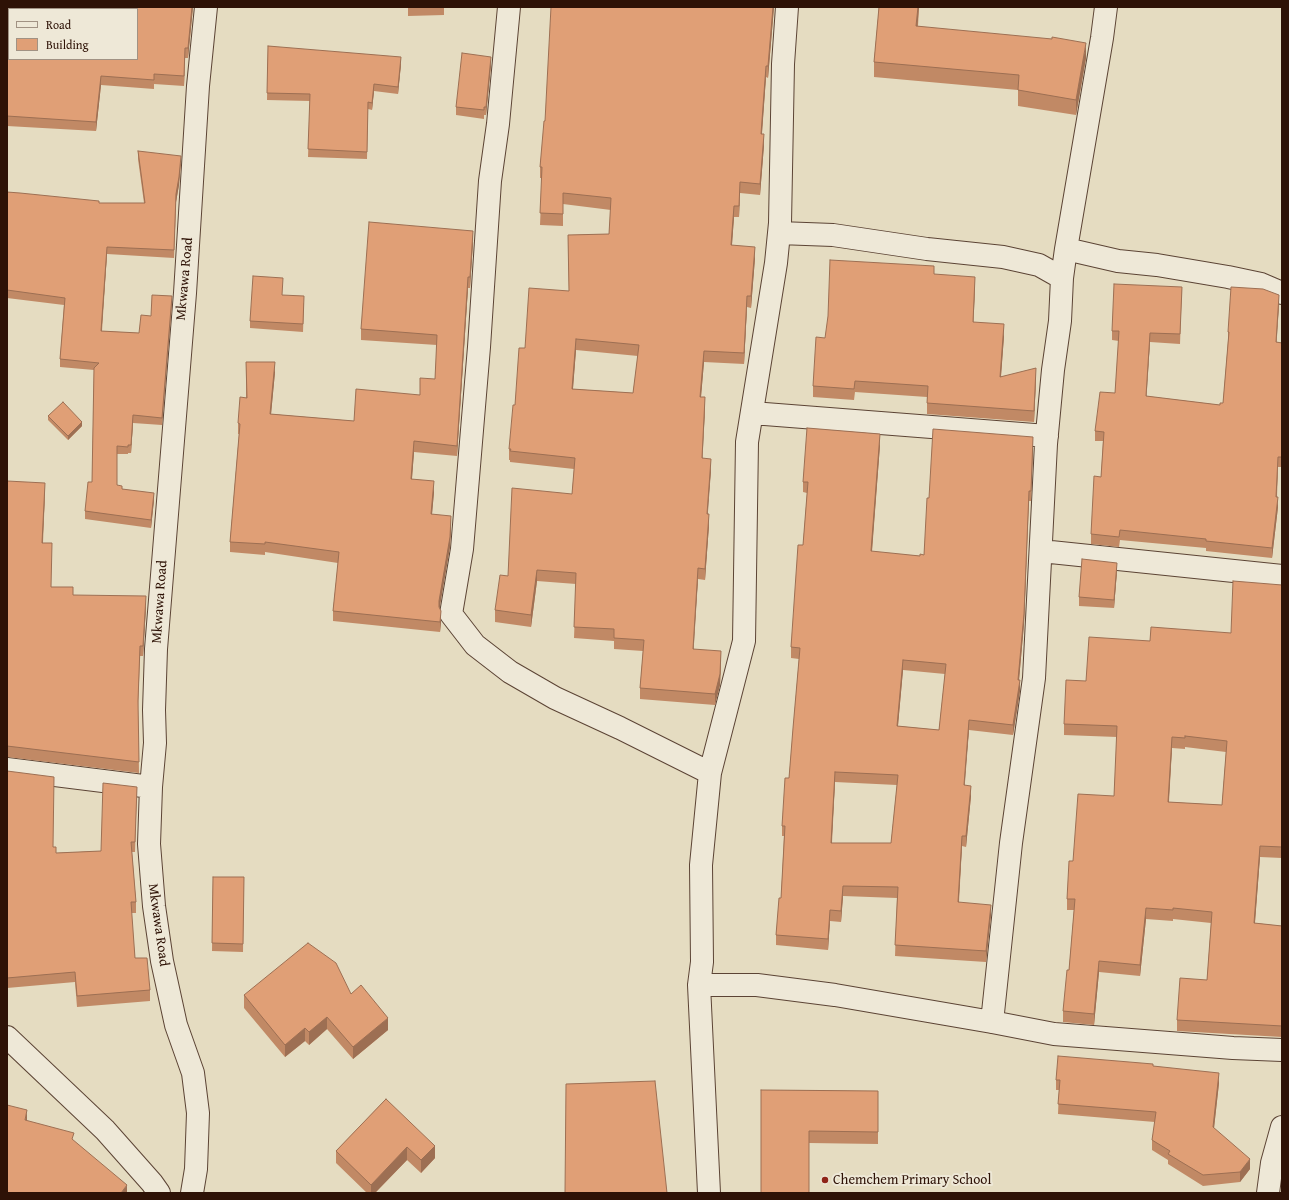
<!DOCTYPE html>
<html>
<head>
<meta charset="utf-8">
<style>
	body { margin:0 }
	#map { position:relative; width:1289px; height:1200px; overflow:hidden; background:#e5dcc1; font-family:"Gentium Book Plus",serif }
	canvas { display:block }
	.frame { position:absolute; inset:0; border:8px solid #2e1206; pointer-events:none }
	.legend { position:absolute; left:8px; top:8px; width:130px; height:52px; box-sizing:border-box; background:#eee8d7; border:1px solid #a19283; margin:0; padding:5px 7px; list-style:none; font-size:12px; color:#2e1206 }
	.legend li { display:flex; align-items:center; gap:8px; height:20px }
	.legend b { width:20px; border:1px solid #a19283 }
</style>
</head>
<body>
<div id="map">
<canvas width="1289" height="1200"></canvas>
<div class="frame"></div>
<ul class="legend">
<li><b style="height:5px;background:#eee8d7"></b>Road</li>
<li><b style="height:11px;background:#e09f76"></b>Building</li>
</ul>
</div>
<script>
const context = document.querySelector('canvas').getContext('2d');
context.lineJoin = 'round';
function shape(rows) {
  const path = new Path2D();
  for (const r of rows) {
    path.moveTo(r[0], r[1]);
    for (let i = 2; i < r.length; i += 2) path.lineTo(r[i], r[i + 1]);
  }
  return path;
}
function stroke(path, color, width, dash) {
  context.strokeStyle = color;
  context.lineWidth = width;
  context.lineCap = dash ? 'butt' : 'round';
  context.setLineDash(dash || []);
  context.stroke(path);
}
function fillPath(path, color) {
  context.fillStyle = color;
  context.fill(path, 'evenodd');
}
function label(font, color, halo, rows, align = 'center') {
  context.font = font + ' "Gentium Book Plus",serif';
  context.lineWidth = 4;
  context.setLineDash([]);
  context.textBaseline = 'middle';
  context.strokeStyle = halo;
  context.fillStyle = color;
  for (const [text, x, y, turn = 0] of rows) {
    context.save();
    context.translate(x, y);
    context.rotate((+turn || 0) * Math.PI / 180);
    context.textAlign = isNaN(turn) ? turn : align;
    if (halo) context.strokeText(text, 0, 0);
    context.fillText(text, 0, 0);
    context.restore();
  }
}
const minor = shape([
	[509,7,498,124,490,181,479,347,462,549,451,614,475,645,510,672,555,698,620,728,710,773],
	[779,233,833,235,927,249,1003,257,1039,265,1062,278],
	[1066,249,1118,261,1157,265,1228,277,1261,284,1282,293],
	[752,413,1047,436],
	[1041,551,1282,576],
	[7,769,151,787],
	[699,985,757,985,835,995,992,1022,1054,1034,1233,1048,1282,1050],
	[992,1022,1011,843,1034,678,1046,444,1053,370,1060,321,1062,278,1066,249,1102,38,1106,7],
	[7,1037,105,1130,152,1183,159,1193],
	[192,1193,196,1169,198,1113,193,1073,176,1025,162,961,154,906,149,844,151,787,155,743,154,710,156,649,185,293,198,86,206,7],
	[709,1193,699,985,702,962,701,865,710,773,744,641,747,442,776,263,780,223,783,64,787,7],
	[1268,1193,1272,1163,1282,1127]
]);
const wall = shape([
	[7,7,193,7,188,58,185,58,184,86,154,84,154,89,101,85,96,131,7,126],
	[408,7,444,7,444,15,408,16],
	[774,7,768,78,766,77,762,134,764,145,760,195,740,193,739,217,734,217,732,245,755,258,751,308,747,307,744,364,704,362,701,397,705,409,702,458,711,470,707,514,709,525,705,580,698,579,693,649,721,663,720,685,715,705,640,699,640,688,643,651,614,649,614,641,574,638,576,584,537,581,531,627,495,622,495,610,508,576,572,494,574,469,510,462,510,460,509,460,509,449,515,405,525,348,569,291,568,235,609,234,611,210,563,204,563,226,540,225,542,178,540,178,540,167,545,121],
	[576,350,638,356,633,393,573,389],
	[879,7,919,7,918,26,1086,58,1076,115,1018,106,1018,90,874,77,874,62],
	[268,46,401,64,398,94,374,91,372,110,368,109,367,159,308,157,310,101,267,100],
	[491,65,486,115,484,115,484,119,456,115,456,107],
	[138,151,181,164,179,185,176,202,174,258,107,254,102,331,139,333,151,316,172,303,162,425,133,423,131,453,128,453,128,454,117,454,117,485,122,489,154,500,151,528,85,519,85,511,92,482,94,370,60,367,60,359,64,305,7,298,7,192,99,203,144,203,138,159],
	[473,242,470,288,468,288,457,456,414,452,412,479,434,492,432,514,451,527,450,547,439,608,441,622,440,632,333,621,333,611,338,563,265,552,265,555,230,552,230,542,239,434,238,434,238,423,246,398,246,362,275,372,271,414,354,421,420,395,435,379,437,345,361,340,361,329],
	[934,274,975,288,973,322,1004,336,1001,377,1036,379,1034,422,927,414,927,397,855,392,854,400,813,397,813,386,825,338],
	[1182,287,1180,344,1150,342,1146,396,1220,405,1223,403,1228,341,1228,332,1279,305,1276,342,1282,343,1282,467,1278,467,1277,497,1278,507,1272,558,1206,551,1206,548,1120,540,1119,547,1091,544,1091,534,1101,477,1103,441,1095,441,1095,431,1115,393,1119,341,1112,340,1112,331],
	[282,295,304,303,303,332,250,328,250,321],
	[48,416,82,426,68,440,48,420],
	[880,445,872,552,920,556,924,555,929,498,1033,447,1031,501,1029,501,1024,624,1019,680,1020,691,1013,735,969,730,964,785,971,796,966,847,962,846,959,902,991,915,986,962,895,956,897,898,843,896,841,922,830,921,828,950,776,945,776,935,781,898,784,836,782,836,782,826,789,778,799,659,791,658,791,647,803,545,807,493,803,492,803,482],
	[903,670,945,674,939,730,898,726],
	[835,782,897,785,891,843,832,843],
	[7,481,45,493,43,543,51,587,73,595,146,607,143,656,140,656,138,709,139,773,7,757],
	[1117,571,1114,608,1079,606,1079,597],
	[1282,585,1282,858,1260,857,1255,923,1282,926,1282,1037,1177,1031,1177,1020,1207,980,1211,923,1173,919,1173,921,1146,919,1140,976,1099,972,1094,1025,1063,1022,1063,1011,1069,970,1074,910,1067,910,1067,899,1073,861,1114,796,1117,737,1064,735,1064,724,1086,681,1150,641,1231,633],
	[1185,747,1226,752,1222,805,1169,802,1172,748,1185,749],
	[7,771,53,847,56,853,101,851,137,787,135,852,132,852,136,902,136,913,131,913,135,958,150,990,150,1001,77,1007,75,982,7,988],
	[213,877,244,877,243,952,212,951],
	[351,994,388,1030,353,1059,327,1029,309,1045,305,1041,285,1057,244,1008,244,995],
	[1153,1066,1219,1083,1214,1128,1250,1169,1240,1182,1203,1186,1168,1164,1168,1160,1152,1150,1152,1140,1155,1122,1058,1114,1059,1090,1056,1090,1056,1080],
	[761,1090,878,1091,878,1144,809,1143],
	[386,1099,435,1158,421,1173,407,1160,375,1193,367,1193,336,1163,336,1151]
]);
const shadedWall = shape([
	[192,7,193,7,188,58,188,48],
	[773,7,774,7,768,78,768,66],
	[918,7,919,7,916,42,916,26],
	[1086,43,1086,58,1076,115,1076,100],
	[185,48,185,58,184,86,184,76],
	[401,57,401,64,398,94,398,87],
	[491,57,491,65,486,115,486,107],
	[766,66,766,77,761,145,761,134],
	[101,76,101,85,96,131,96,122],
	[374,84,374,91,372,110,372,103],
	[764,134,764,145,760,195,760,184],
	[181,156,179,185,176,202,174,258,176,194],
	[740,182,740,193,739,217,739,206],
	[734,206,734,217,731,257,731,245],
	[473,231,473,242,470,288,470,277],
	[107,247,107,254,101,339,101,331],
	[755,247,755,258,751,308,751,296],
	[468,277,468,288,457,456,457,446],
	[975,277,975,288,973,333,973,322],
	[1279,295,1279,305,1276,352,1276,342],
	[172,296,172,303,162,425,162,418],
	[747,296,747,307,744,364,744,353],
	[1004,324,1004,336,1000,388,1000,377],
	[1150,333,1150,342,1146,405,1146,396],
	[576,339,576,350,572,400,572,389],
	[704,351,704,362,700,408,700,397],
	[275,362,275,372,270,425,270,414],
	[1036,368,1036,379,1034,422,1034,411],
	[705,397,705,409,702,469,702,458],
	[133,415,133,423,131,453,131,445],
	[82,422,82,426,68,440,68,436],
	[880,434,880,445,871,562,871,551],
	[1033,437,1033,447,1031,501,1031,491],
	[414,441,414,452,411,490,411,479],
	[1278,457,1278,467,1276,507,1276,497],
	[711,459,711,470,707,525,707,514],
	[434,481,434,492,431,525,431,514],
	[45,483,45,493,42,554,42,543],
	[1029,491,1024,624,1018,691,1018,680],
	[154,493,154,500,151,528,151,520],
	[1278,497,1278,507,1272,558,1272,548],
	[709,514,709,525,705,580,705,569],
	[451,516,451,527,450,547,439,612,439,601],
	[1117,563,1117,571,1114,608,1114,600],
	[698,568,698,579,693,660,693,649],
	[537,570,537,581,531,627,531,615],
	[146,596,146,607,143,656,143,646],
	[441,611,441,622,440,632,440,622],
	[721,651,721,663,720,685,715,705,715,694],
	[903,660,903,670,897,736,897,726],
	[1020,680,1020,691,1013,735,1013,725],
	[969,720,969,730,964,795,964,785],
	[1172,737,1172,748,1168,813,1168,802],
	[835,772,835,782,831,854,831,843],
	[971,786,971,796,966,847,966,836],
	[962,836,962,846,958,913,958,902],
	[1260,846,1260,857,1254,934,1254,923],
	[843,886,843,896,841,922,841,911],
	[991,905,991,915,986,962,986,951],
	[1146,908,1146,919,1140,976,1140,965],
	[830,910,830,921,828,950,828,939],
	[1099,961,1099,972,1094,1025,1094,1014],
	[327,1017,327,1029,309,1045,309,1032],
	[388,1018,388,1030,353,1059,353,1047],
	[305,1028,305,1041,285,1057,285,1045],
	[1219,1073,1219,1083,1213,1137,1213,1127],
	[27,1110,27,1121,25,1120],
	[435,1146,435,1158,421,1173,421,1160],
	[407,1147,407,1160,375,1193,371,1193,371,1185],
	[1250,1159,1250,1169,1240,1182,1240,1172],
	[127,1185,127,1193,121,1193]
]);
const building = shape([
	[7,7,192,7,188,48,185,48,184,76,154,74,154,80,101,76,96,122,7,116,7,7],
	[9,9,137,9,137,59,9,59,9,9],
	[551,7,773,7,768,66,766,66,761,134,764,134,760,184,740,182,739,206,734,206,731,245,755,247,751,296,747,296,744,353,704,351,700,397,705,397,702,458,711,459,707,514,709,514,705,569,698,568,693,649,721,651,720,674,715,694,640,688,644,640,614,638,614,629,574,627,576,573,537,570,531,615,495,610,500,575,508,576,512,488,572,494,575,458,510,451,511,449,509,449,513,405,515,405,519,348,525,348,529,288,569,291,568,235,609,234,611,198,563,193,563,214,540,213,542,167,540,167,544,121,545,121,551,7],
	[576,339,639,345,633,393,572,389,576,339],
	[879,7,918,7,916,26,1052,39,1052,37,1086,43,1076,100,1018,90,1019,75,874,62,879,7],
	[268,46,401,57,398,87,374,84,372,103,368,102,367,152,308,149,310,94,267,93,268,46],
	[462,53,491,57,486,107,484,107,484,110,456,107,462,53],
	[138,151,181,156,179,177,176,194,174,250,107,247,101,331,139,333,141,315,151,316,152,295,172,296,162,418,133,415,131,445,128,445,128,447,117,446,117,485,122,486,122,489,154,493,151,520,85,511,88,482,92,482,94,368,99,363,60,359,65,298,7,290,7,192,20,193,99,201,99,203,145,203,138,151],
	[369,222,473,231,470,277,468,277,457,446,414,441,411,479,434,481,431,514,451,516,450,537,439,601,439,607,441,611,440,622,333,611,339,552,265,542,265,544,230,542,240,424,238,423,240,397,247,398,246,362,275,362,270,414,354,421,356,389,420,395,420,378,435,379,437,335,361,329,369,222],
	[830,260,934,266,934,274,975,277,973,322,1004,324,1000,377,1036,368,1034,411,927,403,928,386,855,381,854,389,813,386,816,337,825,338,828,316,830,260],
	[253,276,283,278,282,295,304,296,303,324,250,321,253,276],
	[1114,284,1182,287,1180,334,1150,333,1146,396,1220,405,1220,403,1223,403,1229,332,1228,332,1231,287,1263,289,1279,295,1276,342,1282,343,1282,457,1278,457,1276,497,1278,497,1272,548,1206,541,1206,539,1120,530,1119,537,1091,534,1094,476,1101,477,1104,432,1095,431,1100,392,1115,393,1119,331,1112,331,1114,284],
	[63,402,82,422,68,436,48,416,63,402],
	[807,428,880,434,871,551,920,556,920,554,924,555,927,498,929,498,933,429,1033,437,1031,491,1029,491,1024,614,1018,680,1020,680,1013,725,969,720,964,785,971,786,966,836,962,836,958,902,991,905,986,951,895,945,898,887,843,886,841,911,830,910,828,939,776,935,779,898,781,898,785,826,782,826,785,778,789,778,793,728,800,648,791,647,798,545,803,545,808,482,803,482,807,428],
	[903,660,946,664,939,730,897,726,903,660],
	[835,772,898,775,891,843,831,843,835,772],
	[7,481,45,483,42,543,52,543,51,587,73,587,73,595,146,596,143,646,140,646,138,701,139,762,7,746,7,481],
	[1082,559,1117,563,1114,600,1079,597,1082,559],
	[1233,581,1282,585,1282,847,1260,846,1254,923,1282,926,1282,1026,1177,1020,1180,978,1207,980,1212,912,1173,908,1173,910,1146,908,1140,965,1099,961,1094,1014,1063,1011,1067,970,1069,970,1075,899,1067,899,1069,861,1073,861,1078,794,1114,796,1117,726,1064,724,1066,680,1086,681,1089,637,1150,641,1151,627,1231,633,1233,581],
	[1185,736,1227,741,1222,805,1168,802,1172,737,1185,738,1185,736],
	[7,771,54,777,53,847,56,847,56,853,101,851,103,783,137,787,135,842,131,842,136,902,131,902,135,958,147,958,150,990,77,996,75,972,7,978,7,771],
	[213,877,244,877,243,944,212,943,213,877],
	[308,943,336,963,351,994,361,985,388,1018,353,1047,327,1017,309,1032,305,1028,285,1045,244,995,308,943],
	[1058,1056,1153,1064,1153,1066,1219,1073,1213,1127,1250,1159,1240,1172,1203,1175,1168,1154,1170,1151,1152,1140,1156,1112,1058,1104,1060,1080,1056,1080,1058,1056],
	[655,1081,667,1193,565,1193,566,1084,655,1081],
	[761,1090,878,1091,878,1132,809,1131,809,1193,761,1193,761,1090],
	[386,1099,435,1146,421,1160,407,1147,371,1185,336,1151,386,1099],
	[7,1105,27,1110,25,1120,74,1133,72,1139,127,1185,121,1193,7,1193,7,1105]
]);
const markers = [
	[825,1180,4,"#8f2418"]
];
const streetNames = [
	["Mkwawa Road",185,279,-85],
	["Mkwawa Road",160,602,-86],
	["Mkwawa Road",158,925,82]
];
const poiNames = [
	["Chemchem Primary School",833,1180]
];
stroke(minor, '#5c4435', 24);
stroke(minor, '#eee8d7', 22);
fillPath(wall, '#c18965');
fillPath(shadedWall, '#9d6f53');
fillPath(building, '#e09f76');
stroke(building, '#9d6f53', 1);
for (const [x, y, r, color] of markers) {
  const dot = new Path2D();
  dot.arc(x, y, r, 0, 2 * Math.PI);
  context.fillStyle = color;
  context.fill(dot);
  stroke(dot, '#eee8d7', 1.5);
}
label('14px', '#2e1206', '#eee8d7', streetNames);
label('14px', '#2e1206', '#eee8d7', poiNames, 'left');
</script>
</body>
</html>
